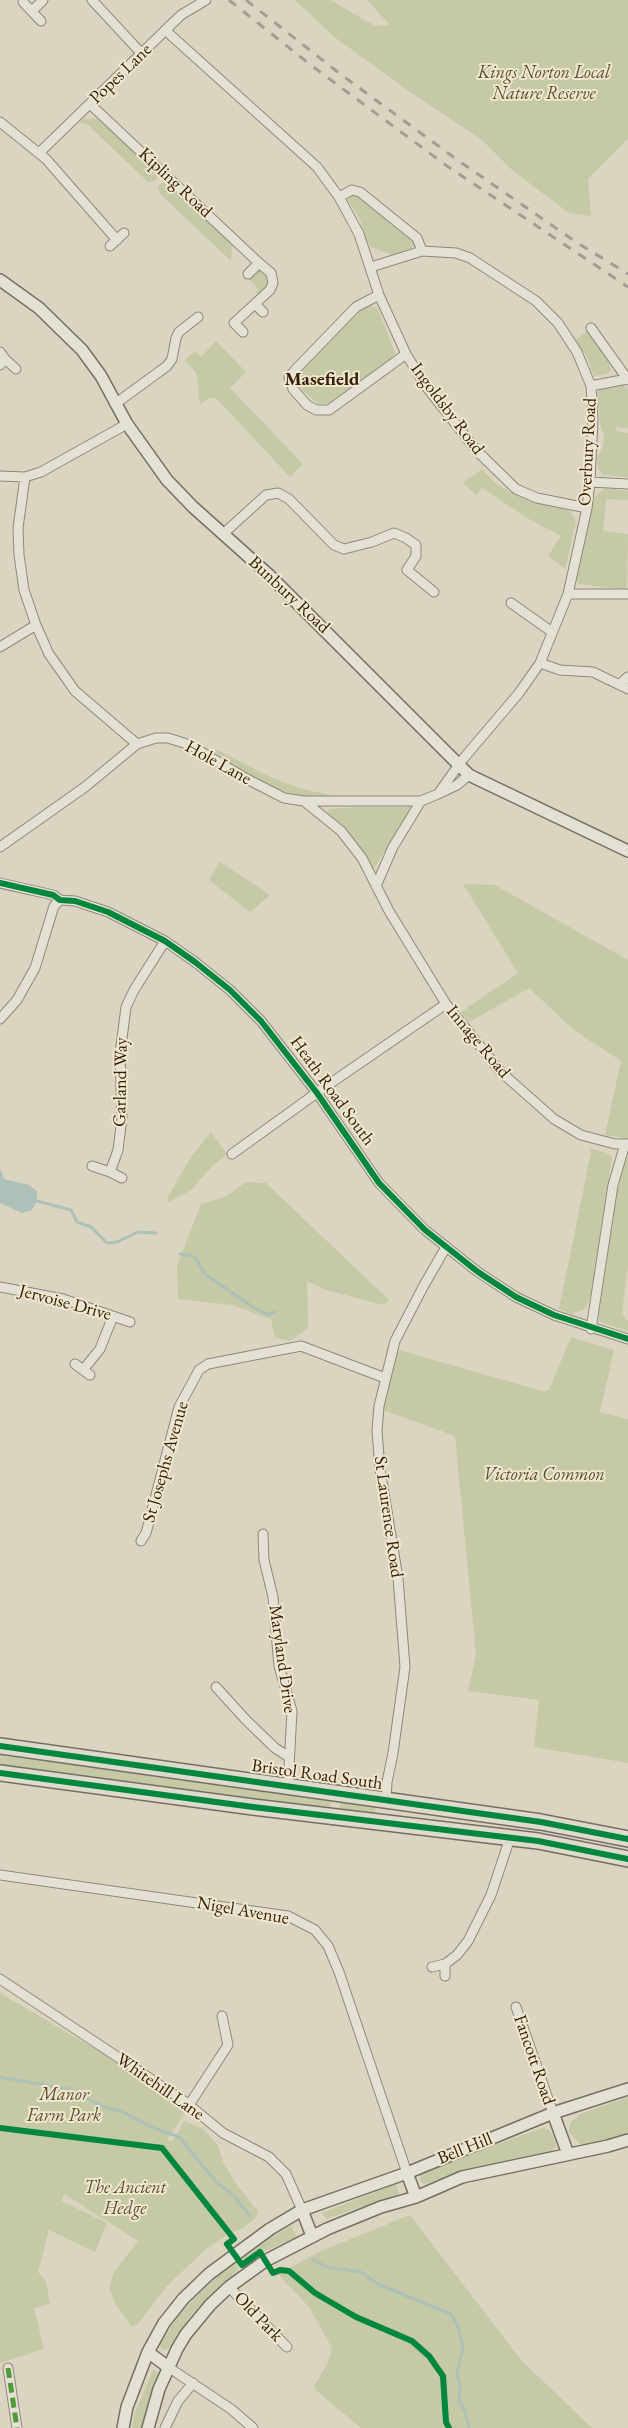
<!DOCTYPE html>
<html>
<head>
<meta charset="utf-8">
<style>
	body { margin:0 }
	canvas { display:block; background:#dbd4c0 }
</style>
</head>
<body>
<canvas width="628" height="2428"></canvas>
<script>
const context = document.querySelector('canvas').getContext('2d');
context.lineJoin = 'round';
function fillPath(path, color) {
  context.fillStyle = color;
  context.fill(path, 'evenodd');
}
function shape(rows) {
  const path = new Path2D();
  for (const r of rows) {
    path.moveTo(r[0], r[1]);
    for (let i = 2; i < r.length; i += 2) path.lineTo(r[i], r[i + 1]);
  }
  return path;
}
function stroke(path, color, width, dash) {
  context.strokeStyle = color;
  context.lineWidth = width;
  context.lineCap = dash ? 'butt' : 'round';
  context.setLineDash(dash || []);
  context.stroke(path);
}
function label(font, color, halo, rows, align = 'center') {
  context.font = font + ' "EB Garamond",serif';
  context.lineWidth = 4;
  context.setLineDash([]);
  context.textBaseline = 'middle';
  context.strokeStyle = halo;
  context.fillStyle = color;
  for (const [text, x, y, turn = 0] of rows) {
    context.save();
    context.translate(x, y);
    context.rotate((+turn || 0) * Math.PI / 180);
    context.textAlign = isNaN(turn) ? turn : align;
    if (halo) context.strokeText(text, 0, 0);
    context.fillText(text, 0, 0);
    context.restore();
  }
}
const green = shape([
	[295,0,330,0,375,26,390,25,367,0,628,0,628,139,588,179,591,216,569,213,512,170,482,140,410,92,333,36],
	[93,118,100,120,155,172,158,178,152,182,148,182,88,125,79,122,82,119],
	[163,182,168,183,232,245,231,261,160,194,158,187],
	[349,194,358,195,413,238,415,244,412,248,392,255,371,247,366,241,360,219,347,200],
	[257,270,263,272,268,280,266,289,259,296,256,292,259,289,247,277],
	[368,305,378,309,395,353,390,360,329,403,318,404,296,384,295,377,356,310],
	[589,330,611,361,608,362,611,370,607,374,594,376,587,357,575,340],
	[216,341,246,372,230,388,303,464,290,477,216,398,210,398,200,404,196,373,185,360,195,351,201,357],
	[622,384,628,390,628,428,616,427,616,431,628,433,628,477,603,475,598,469,597,458,603,446,604,434,601,429,597,393,601,388],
	[482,469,495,483,515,494,543,505,568,510,572,514,576,522,565,569,548,556,561,536,527,518,482,488,476,495,463,483],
	[605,488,628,491,628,500,606,499,603,531,628,534,627,590,579,584,576,578,594,497],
	[218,750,270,777,302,789,335,796,333,799,299,798,262,782,215,752],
	[357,807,413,807,373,870,356,842,328,813,328,809],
	[220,862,270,895,250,912,209,880],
	[463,884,495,885,628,960,628,1139,605,1135,621,1061,574,1030,529,988,469,1022,461,1012,518,973],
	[211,1132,227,1154,213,1165,191,1190,169,1202,167,1198,170,1193,191,1157],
	[589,1148,607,1153,612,1157,591,1295,585,1309,571,1314,559,1309,591,1153],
	[628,1151,628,1266,622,1313,628,1321,628,1331,599,1322,600,1291,616,1196],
	[246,1182,266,1183,389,1300,384,1305,326,1290,307,1281,308,1328,290,1341,275,1338,271,1319,232,1305,178,1299,177,1266,201,1204,227,1196],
	[571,1337,614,1350,600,1412,628,1419,628,1763,534,1747,539,1700,468,1691,476,1654,455,1436,383,1410,390,1371,399,1350,542,1391,549,1390],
	[0,1752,329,1799,331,1803,330,1809,323,1813,0,1766],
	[341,1797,378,1802,373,1817,339,1813],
	[0,1993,184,2101,188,2108,167,2140,172,2142,184,2121,202,2128,218,2145,223,2162,236,2184,258,2211,257,2217,243,2228,228,2234,207,2248,167,2286,138,2324,132,2327,117,2307,109,2288,114,2272,138,2241,64,2194,62,2201,107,2223,95,2252,49,2230,38,2272,46,2281,50,2304,34,2308,44,2349,0,2363],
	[628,2097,628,2133,582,2146,569,2132,570,2123,580,2114],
	[542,2128,549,2130,554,2138,556,2146,550,2152,473,2169,424,2184,420,2181,420,2172],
	[396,2184,399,2194,326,2219,322,2213],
	[410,2215,521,2360,592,2428,361,2428,317,2391,314,2386,329,2361,332,2348,309,2307,278,2274,321,2251],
	[291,2226,297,2237,263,2252,260,2249,243,2261,241,2258,240,2256,253,2247],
	[233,2261,239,2269,191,2315,168,2349,162,2350,160,2345,179,2314],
	[153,2370,158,2373,142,2428,132,2428,135,2413]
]);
const water = shape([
	[0,1168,4,1179,29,1185,37,1191,37,1201,32,1210,22,1213,0,1203]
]);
const stream = shape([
	[37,1201,71,1210,77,1222,91,1227,107,1243,117,1242,138,1232,156,1233],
	[180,1254,195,1257,206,1275,253,1307,267,1314,275,1312],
	[0,2077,69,2089,104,2107,121,2111,154,2128,179,2137,216,2182,233,2195,250,2216],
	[313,2259,326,2267,361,2272,380,2285,451,2314,458,2327,463,2347,457,2374,460,2386,459,2400,465,2411,469,2428]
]);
const street = shape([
	[92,0,142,54],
	[23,2,41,21],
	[32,11,43,0],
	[165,30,317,167,339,197,359,234,379,295,406,354,425,385,477,451,516,489,537,498,587,508],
	[90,104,259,263],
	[0,122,46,159,117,240],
	[39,153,181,15,206,0],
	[339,197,352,190,360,192,417,238,422,251],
	[110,246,124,233],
	[371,267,422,251,456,253,470,258,536,301,558,323,577,352,591,386,593,419,590,482,587,508,568,594,540,663,519,693,463,759,438,794,457,785,469,775],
	[379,295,356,307,296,369,289,377,293,389,307,405,316,410,329,410,406,354],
	[255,304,263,312],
	[591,328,628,380],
	[243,332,234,323,270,290,273,283,271,273,259,263,248,274],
	[0,352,5,359,0,365],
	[5,359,16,369],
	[591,386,627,379],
	[115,404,167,366,172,359,176,338,179,332,198,317],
	[0,476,25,477,41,472,127,424],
	[25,477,18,528,19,555,24,590,36,625,49,654,75,691,137,744],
	[590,482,628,484],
	[223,534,266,495,278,493,289,499,334,545,344,549,372,542,394,533,406,538,416,545,416,556,407,570,434,592],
	[568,594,628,594],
	[511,603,552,632],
	[0,647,36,625],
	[540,663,560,670,593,672,628,689],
	[620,684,628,677],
	[304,801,341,831,362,858,389,911,446,1004,501,1072,554,1119,581,1135,615,1144,628,1144],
	[0,847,85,787,137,744,156,738,168,738,190,745,247,779,284,798,304,801,421,801,438,794],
	[0,883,53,895,60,900,75,901,108,912,165,941,195,962,230,990,261,1021,317,1093,379,1183,425,1230,478,1272,516,1297,554,1315,628,1339],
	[376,886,393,847,421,801],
	[0,1019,17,1000,35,968,54,906,60,900],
	[232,1154,325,1087,446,1004],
	[92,1166,110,1172,122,1178],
	[110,1172,118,1150,122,1118,120,1054,126,1007,134,990,165,941],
	[0,1287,63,1299,130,1322],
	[591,1329,613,1185,625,1144],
	[75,1364,90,1375],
	[83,1370,100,1349,113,1316],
	[263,1534,264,1560,273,1597,279,1666,292,1711,288,1786],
	[141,1541,146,1533,179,1407,199,1370,208,1364,301,1346,385,1378],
	[216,1687,246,1720,275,1748,289,1757],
	[386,1800,387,1782,393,1753,405,1667,398,1578,380,1469,377,1431,379,1406,395,1341,423,1287,446,1247],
	[0,1875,288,1916,315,1930,328,1946,339,1972,407,2173],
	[445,1964,445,1976],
	[432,1967,445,1964,457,1955,468,1941,491,1895,510,1838],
	[0,1979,184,2101,223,2133,269,2157,286,2174,302,2210],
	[516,2007,553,2113],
	[189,2105,228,2045,222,2016],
	[229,2287,287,2347],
	[168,2367,231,2409,253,2428],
	[8,2368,17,2428],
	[165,2428,178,2401,193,2383]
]);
const secondary = shape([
	[0,280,39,308,82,350,101,376,127,424,167,480,193,507,269,575,469,775,628,851],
	[553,2113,568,2154],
	[407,2173,416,2197],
	[302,2210,312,2236],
	[148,2352,168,2367],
	[123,2428,127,2407,148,2352,164,2323,183,2299,209,2274,270,2229,302,2210,407,2173,553,2113,628,2089],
	[148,2428,159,2389,177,2349,186,2334,210,2305,229,2287,265,2261,327,2229,381,2207,416,2197,462,2177,608,2146,628,2140]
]);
const highway = shape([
	[0,1746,541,1822,628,1839],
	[0,1773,253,1807,538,1841,628,1859]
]);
const rail = shape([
	[229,0,312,66,447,166,628,287],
	[246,0,339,73,456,159,576,242,628,274]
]);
const quiet = shape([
	[8,2368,17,2428]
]);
const cycleway = shape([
	[0,883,53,895,60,900,75,901,108,912,165,941,195,962,230,990,261,1021,317,1093,379,1183,425,1230,478,1272,516,1297,554,1315,628,1339],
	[0,1746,541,1822,628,1839],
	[0,1773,253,1807,538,1841,628,1859],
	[0,2128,162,2148,234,2239,227,2244,242,2265,260,2252,273,2273,280,2270,289,2271,315,2293,356,2317,412,2341,429,2356,443,2376,446,2422,449,2428]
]);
const parkNames = [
	["Kings Norton Local",544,73],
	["Nature Reserve",544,94],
	["Victoria Common",544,1475],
	["Manor",64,2095],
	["Farm Park",64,2116],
	["The Ancient",125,2188],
	["Hedge",125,2209]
];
const streetNames = [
	["Popes Lane",121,74,-44],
	["Kipling Road",175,183,43],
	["Ingoldsby Road",447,409,53],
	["Overbury Road",588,452,-87],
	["Bunbury Road",289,595,43],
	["Hole Lane",218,763,29],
	["Innage Road",478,1042,50],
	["Garland Way",121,1082,-89],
	["Heath Road South",332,1091,54],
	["Jervoise Drive",65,1303,15],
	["St Josephs Avenue",166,1462,-74],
	["St Laurence Road",388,1517,82],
	["Maryland Drive",282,1659,82],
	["Bristol Road South",317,1775,8],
	["Nigel Avenue",243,1911,10],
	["Fancott Road",534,2060,71],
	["Whitehill Lane",160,2087,35],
	["Bell Hill",465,2149,-22],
	["Old Park",258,2317,46]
];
const neighbourhoodNames = [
	["Masefield",322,380]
];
fillPath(green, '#c5c9a5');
fillPath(water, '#acc1b8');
stroke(stream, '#acc1b8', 3);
stroke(street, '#8f8879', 11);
stroke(secondary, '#766f61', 14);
stroke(highway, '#766f61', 18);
stroke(street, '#e4e0d5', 9);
stroke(secondary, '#e4e0d5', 11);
stroke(highway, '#dedace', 15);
stroke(rail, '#a29d92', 3, [9, 9]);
stroke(quiet, '#519a39', 5, [10, 5]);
stroke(cycleway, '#00873e', 6);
label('italic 18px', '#5b4e2c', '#efe7cf', parkNames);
label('18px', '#351d02', '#efe7cf', streetNames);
label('bold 19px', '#351d02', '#efe7cf', neighbourhoodNames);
</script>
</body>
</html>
